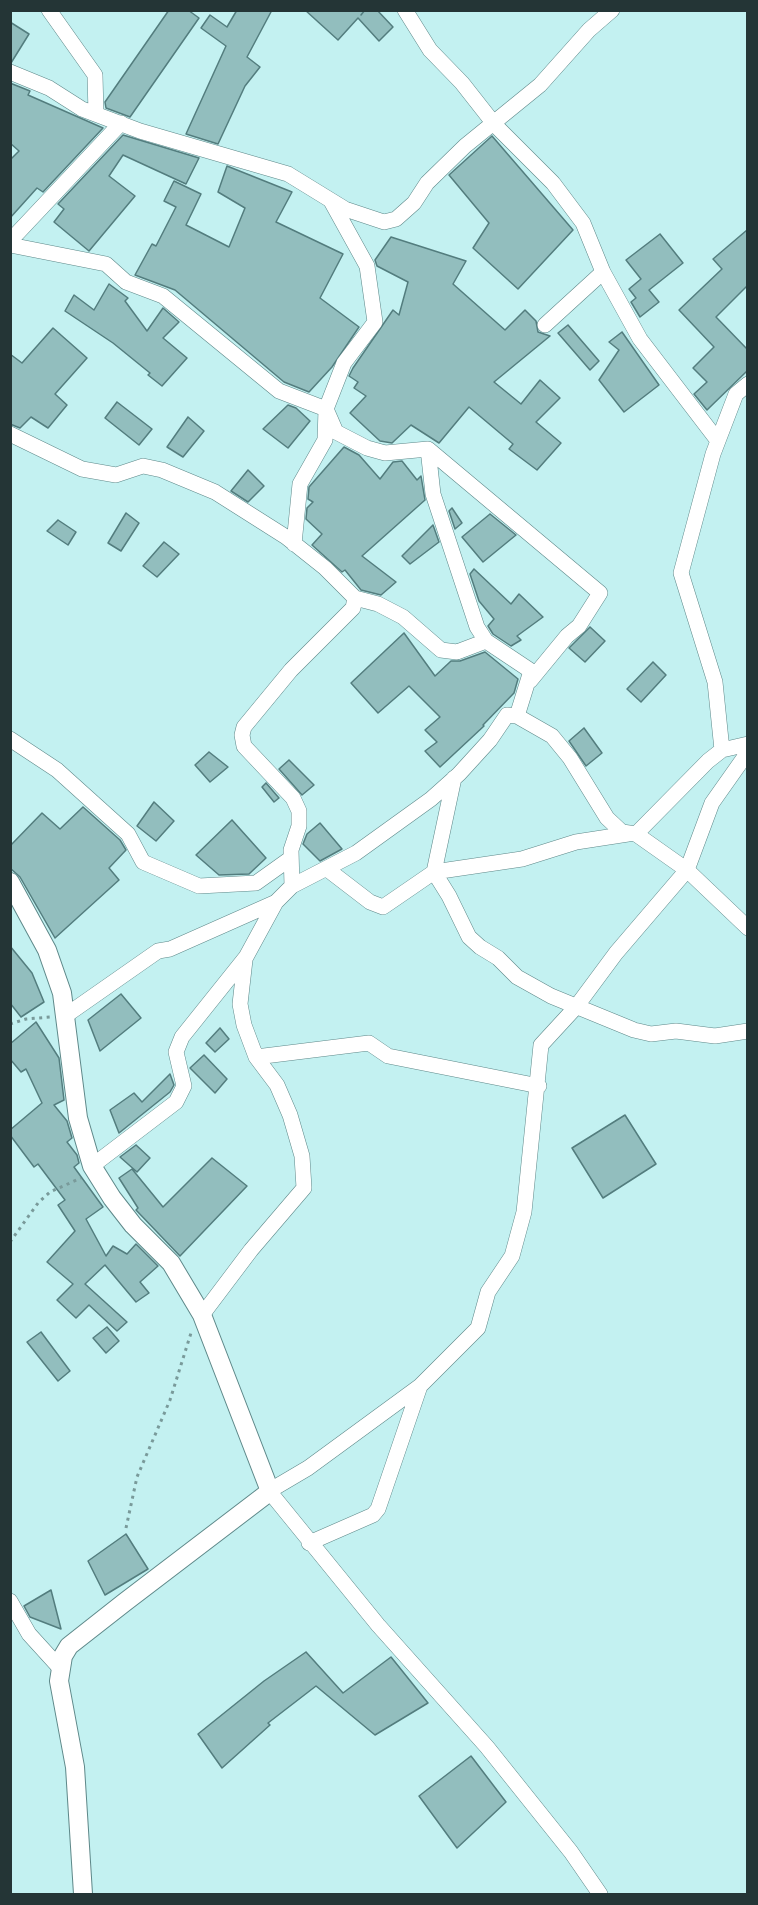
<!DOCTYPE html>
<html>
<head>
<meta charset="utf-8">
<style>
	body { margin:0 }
	#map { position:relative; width:758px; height:1905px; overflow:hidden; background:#c3f1f1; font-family:"Playfair Display",serif }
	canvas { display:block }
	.frame { position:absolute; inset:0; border:12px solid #243536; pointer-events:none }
</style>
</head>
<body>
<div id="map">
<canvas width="758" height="1905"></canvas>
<div class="frame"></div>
</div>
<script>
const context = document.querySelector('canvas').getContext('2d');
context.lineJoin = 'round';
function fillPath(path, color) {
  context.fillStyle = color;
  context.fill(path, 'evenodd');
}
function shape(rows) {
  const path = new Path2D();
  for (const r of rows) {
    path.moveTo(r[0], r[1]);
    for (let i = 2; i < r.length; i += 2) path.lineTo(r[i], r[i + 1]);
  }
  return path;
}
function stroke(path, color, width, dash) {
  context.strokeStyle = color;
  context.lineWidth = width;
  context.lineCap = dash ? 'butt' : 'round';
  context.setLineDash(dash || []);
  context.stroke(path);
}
const building = shape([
	[169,10,188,10,199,18,130,117,106,108,105,102,169,10],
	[237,10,272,10,247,57,260,67,245,86,218,144,186,134,226,46,201,28,210,15,227,27,237,10],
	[305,10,365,10,361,15,365,10,377,10,393,27,379,41,358,18,338,40,305,10],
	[10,22,29,34,11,63,10,62,10,22],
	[10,83,30,91,28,95,103,128,43,192,37,188,10,218,10,160,19,151,10,143,10,83],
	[123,135,199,158,186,184,123,155,109,176,135,196,89,251,54,222,64,209,58,204,123,135],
	[492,136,573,230,518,289,473,248,489,223,449,175,492,136],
	[227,166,292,192,276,222,343,254,320,298,359,327,332,367,309,392,284,382,175,290,135,275,152,244,156,246,176,207,164,201,174,181,201,194,186,225,229,247,245,208,218,192,227,166],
	[747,230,747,286,716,317,747,349,747,371,707,410,694,394,707,382,693,368,714,347,679,310,722,269,713,259,747,230],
	[660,234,683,263,649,290,659,302,640,317,631,302,636,298,629,289,641,279,626,260,660,234],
	[391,237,466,261,453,284,505,330,525,310,536,321,538,332,550,336,494,382,521,404,540,380,560,398,536,422,561,443,537,470,509,449,513,444,469,407,439,443,411,425,392,443,380,441,350,413,366,396,354,388,358,382,349,376,353,368,393,310,399,315,408,282,377,266,375,260,391,237],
	[109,284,128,298,125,301,147,331,163,308,179,322,163,338,187,358,162,386,148,375,150,373,113,343,65,311,74,295,94,310,109,284],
	[568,325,599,361,590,370,558,333,568,325],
	[53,328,87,358,55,394,67,405,48,428,31,417,20,428,10,424,10,354,22,363,53,328],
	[622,332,659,385,624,412,599,380,619,350,609,342,622,332],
	[117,402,152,429,139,445,105,418,117,402],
	[288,405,296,408,310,421,288,448,263,429,288,405],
	[188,417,204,431,183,457,167,447,188,417],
	[344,447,359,455,380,479,393,462,402,461,417,480,421,476,425,500,362,556,396,582,381,595,361,590,345,570,342,572,312,545,322,534,306,519,307,508,313,502,308,499,309,487,344,447],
	[248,470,264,486,248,502,231,491,248,470],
	[452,508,462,523,455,529,449,511,452,508],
	[126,513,139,523,121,551,108,543,126,513],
	[490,514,516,535,483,562,462,537,490,514],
	[58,520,76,532,68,545,47,531,58,520],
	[433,525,439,542,410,564,402,556,433,525],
	[164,542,179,554,157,577,143,566,164,542],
	[474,569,511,604,519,594,543,617,517,636,521,640,511,646,493,634,488,626,494,619,479,601,470,574,474,569],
	[590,627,605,641,585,662,569,648,590,627],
	[404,633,435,676,451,661,460,661,485,652,518,679,514,693,483,725,484,726,440,767,425,751,437,742,425,730,440,717,409,686,378,713,351,683,404,633],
	[653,662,666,675,641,702,627,689,653,662],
	[584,728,602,753,586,766,569,741,584,728],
	[209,752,228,767,210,782,195,765,209,752],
	[289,760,314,785,302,795,279,769,289,760],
	[266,783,279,798,274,802,262,787,266,783],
	[154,802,174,821,156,841,137,826,154,802],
	[83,807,120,840,126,850,109,868,119,880,55,938,20,877,10,868,10,846,42,813,60,829,83,807],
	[232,820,266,858,249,874,219,875,196,855,232,820],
	[320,823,342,849,320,861,303,844,307,834,320,823],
	[10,946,32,973,44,1002,21,1017,10,1003,10,946],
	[121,994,141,1018,100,1051,88,1020,121,994],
	[36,1022,59,1058,64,1100,54,1105,67,1121,72,1138,67,1142,77,1155,79,1163,74,1167,103,1207,86,1219,106,1256,113,1246,127,1254,136,1244,158,1266,140,1282,149,1293,136,1302,105,1265,85,1284,127,1322,117,1331,89,1305,76,1318,57,1300,73,1284,47,1262,75,1231,58,1205,65,1200,38,1164,34,1167,10,1135,10,1130,42,1103,26,1069,21,1072,10,1059,10,1044,36,1022],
	[220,1028,229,1039,215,1052,206,1043,220,1028],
	[204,1055,227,1079,215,1093,190,1068,204,1055],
	[170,1074,174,1085,170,1092,119,1133,110,1110,134,1093,142,1102,170,1074],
	[625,1115,656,1164,603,1198,572,1148,625,1115],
	[136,1145,150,1158,137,1172,120,1157,136,1145],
	[212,1158,247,1186,180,1256,136,1210,138,1208,119,1178,132,1169,163,1207,212,1158],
	[107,1327,119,1341,106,1353,93,1338,107,1327],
	[41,1332,70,1371,58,1381,27,1342,41,1332],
	[126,1534,148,1569,105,1595,88,1561,126,1534],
	[51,1590,61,1629,30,1617,24,1606,51,1590],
	[306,1652,343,1693,391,1657,428,1703,375,1735,316,1686,268,1723,270,1725,222,1768,198,1734,264,1681,306,1652],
	[471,1756,506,1802,457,1848,419,1796,471,1756]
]);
const path = shape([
	[10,1024,26,1019,50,1017],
	[10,1242,38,1203,50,1192,81,1178],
	[126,1528,137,1477,170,1400,191,1333]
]);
const minor = shape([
	[49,10,95,75,96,114],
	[405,10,430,50,462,83,495,125,553,183,583,223,603,272,640,339,718,441],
	[10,72,49,88,82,109,140,131,288,174,345,209,384,222,396,219,414,203,427,183,465,146,540,85,589,30,612,10],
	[331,201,367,266,375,322,344,363,326,409,336,432,367,448,385,453,428,449,433,494,477,627,486,641,531,671,517,716],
	[10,241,121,123],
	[10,245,106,264,126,282,163,296,279,391,326,409,325,440,300,484,294,544],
	[545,325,603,272],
	[10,434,82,469,116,475,143,466,162,470,215,492,286,537,325,568,355,598,378,604,403,617,441,650,457,652,486,641],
	[428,449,600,593,579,626,567,636,530,681],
	[10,739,57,770,128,834,143,862,199,886,256,883,291,858],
	[748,744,722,750,708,761,636,834,687,870,748,928],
	[722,750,715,682,681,573,713,454,736,394,748,384],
	[454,778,434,872,449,896,469,937,480,947,498,958,517,977,551,996,634,1030,651,1034,676,1031,715,1036,748,1031],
	[327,869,370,902,383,907,434,872,522,859,576,842,628,834],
	[292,886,291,850,299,826,299,811,293,798,244,746,242,735,244,727,291,670,353,608,355,598],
	[65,1016,158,951,170,949,276,902],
	[256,1057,369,1043,388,1056,539,1086],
	[92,1166,176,1102,184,1086,176,1052,182,1037,246,957,276,902,292,886,356,853,431,799,459,774,490,740,507,715,517,716,552,736,570,758,607,818,622,832,636,834],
	[202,1315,251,1250,304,1188,302,1156,290,1115,277,1085,256,1057,244,1025,240,1004,245,960],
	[309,1543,373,1515,378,1509,420,1386],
	[10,1601,29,1634,59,1667],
	[600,1894,571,1852,487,1747,378,1625,269,1491,308,1468,420,1386,478,1328,488,1292,512,1256,524,1212,541,1045,576,1007,616,953,687,870,712,803,748,752]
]);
const tertiary = shape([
	[10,882,47,950,62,993,78,1118,92,1166,112,1198,133,1225,171,1263,202,1315,268,1486,269,1491,264,1496,125,1602,69,1646,63,1656,59,1681,75,1767,83,1894]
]);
fillPath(building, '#92bebe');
stroke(building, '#537d7e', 1.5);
stroke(minor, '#5e8889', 16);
stroke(tertiary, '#5e8889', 20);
stroke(path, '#799a9a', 3, [3, 4.5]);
stroke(minor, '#fff', 15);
stroke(tertiary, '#fff', 18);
</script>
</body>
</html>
